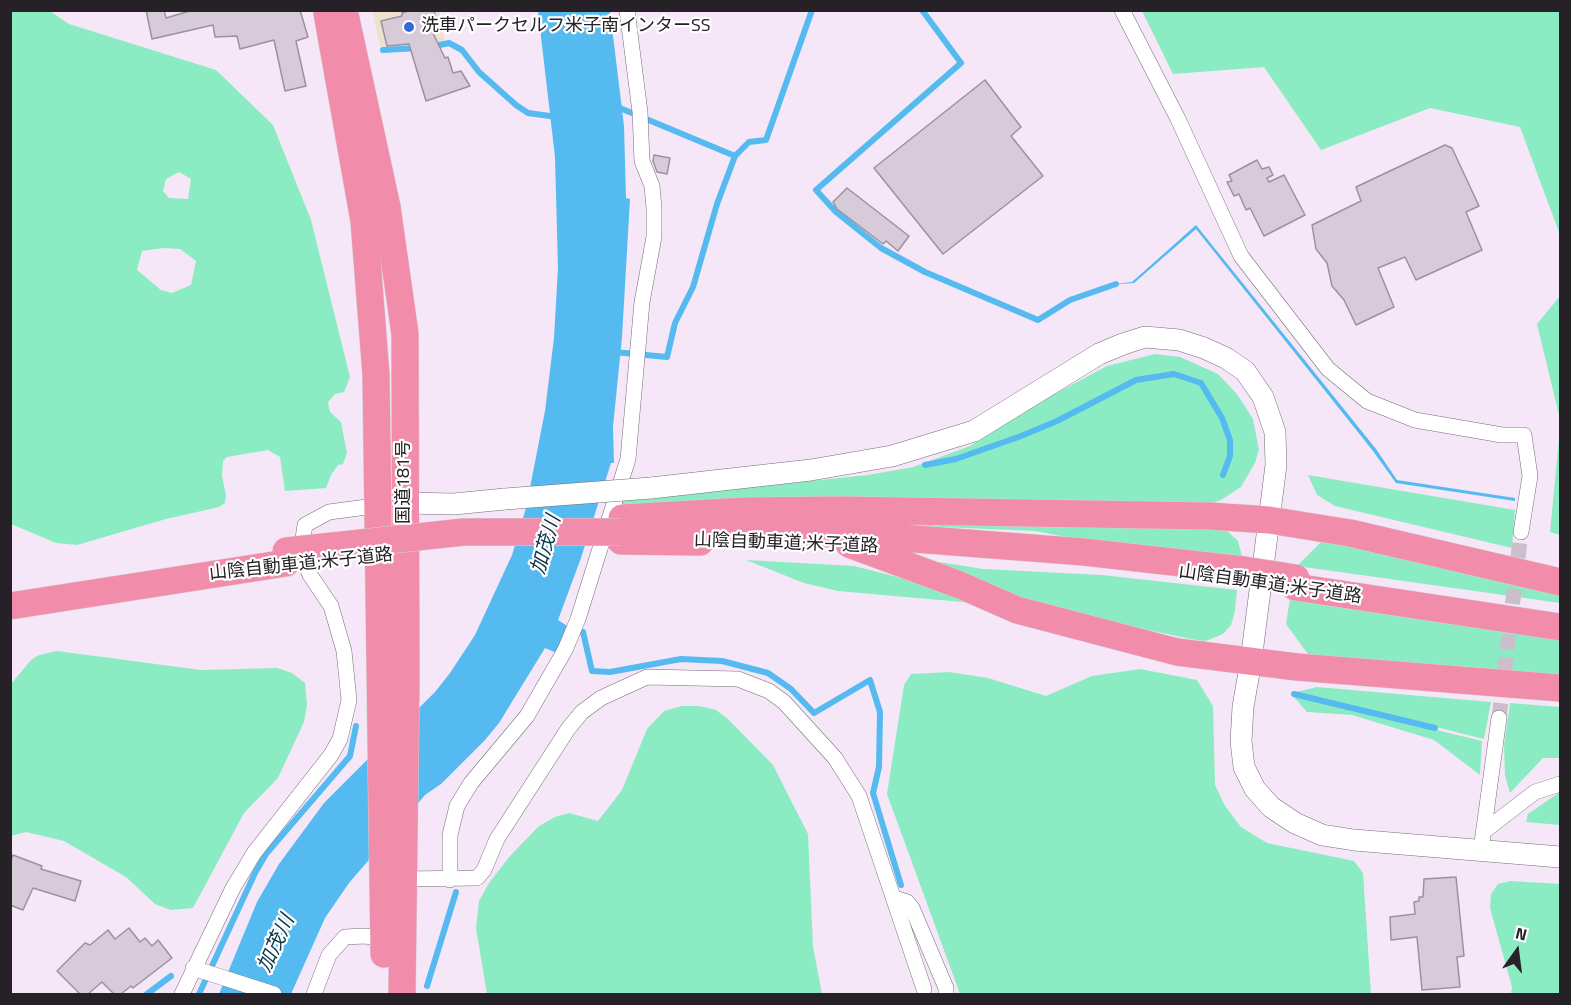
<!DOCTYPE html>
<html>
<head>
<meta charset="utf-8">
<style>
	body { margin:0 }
	#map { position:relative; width:1571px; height:1005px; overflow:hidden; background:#f5e7f7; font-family:"Titillium Web",sans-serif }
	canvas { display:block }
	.frame { position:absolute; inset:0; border:12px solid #252126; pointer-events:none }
	.north { position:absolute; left:1487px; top:921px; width:60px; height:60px; -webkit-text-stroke:4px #fff; paint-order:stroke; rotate:14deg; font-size:16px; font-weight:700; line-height:24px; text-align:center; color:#252126 }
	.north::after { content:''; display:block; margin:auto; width:21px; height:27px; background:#252126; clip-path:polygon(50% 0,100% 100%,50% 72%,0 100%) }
</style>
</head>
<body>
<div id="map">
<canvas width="1571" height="1005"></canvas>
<div class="frame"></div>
<div class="north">N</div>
</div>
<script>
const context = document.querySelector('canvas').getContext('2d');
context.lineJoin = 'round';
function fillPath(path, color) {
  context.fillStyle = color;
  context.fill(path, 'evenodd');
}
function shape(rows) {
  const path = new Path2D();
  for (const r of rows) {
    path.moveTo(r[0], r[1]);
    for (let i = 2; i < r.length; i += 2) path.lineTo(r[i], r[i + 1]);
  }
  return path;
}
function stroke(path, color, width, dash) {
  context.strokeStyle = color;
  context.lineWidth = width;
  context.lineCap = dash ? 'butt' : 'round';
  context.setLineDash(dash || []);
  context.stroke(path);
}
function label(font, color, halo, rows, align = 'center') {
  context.font = font + ' "Titillium Web","Noto Sans JP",sans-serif';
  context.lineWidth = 4.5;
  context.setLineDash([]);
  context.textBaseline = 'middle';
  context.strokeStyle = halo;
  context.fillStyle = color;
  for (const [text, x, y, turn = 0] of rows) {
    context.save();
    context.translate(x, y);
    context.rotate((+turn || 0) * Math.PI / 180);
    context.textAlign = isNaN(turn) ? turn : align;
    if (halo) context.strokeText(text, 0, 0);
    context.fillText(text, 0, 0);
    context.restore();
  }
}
const commercial = shape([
	[372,11,439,11,445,43,381,49]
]);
const green = shape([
	[11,10,50,11,69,24,216,70,273,125,311,220,350,377,344,392,335,394,328,402,330,412,341,422,347,453,343,464,338,465,331,475,326,488,285,491,280,457,268,450,227,457,223,461,222,476,226,495,225,503,219,507,166,519,77,545,56,543,11,524],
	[179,172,191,179,188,199,169,198,163,191,166,179],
	[164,248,180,249,196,261,191,285,172,293,161,290,137,270,142,251],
	[1142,11,1560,11,1560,235,1520,127,1430,108,1321,150,1264,67,1173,74],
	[1560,296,1560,419,1537,324],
	[1155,354,1180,357,1218,374,1237,394,1253,419,1259,450,1255,463,1241,487,1221,500,1209,504,616,510,619,501,868,475,913,467,970,446,1051,396,1107,366],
	[1560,429,1560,535,1550,532],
	[1308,475,1515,510,1512,548,1335,506,1317,495],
	[839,519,1224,528,1238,541,1243,560,1091,542,1036,531,869,524],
	[1323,540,1560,590,1560,603,1297,566],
	[746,560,854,566,929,585,974,603,838,591,804,583],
	[939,562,983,569,1102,575,1237,590,1235,611,1231,625,1223,634,1206,641,1196,640,1076,615,1012,594,938,564],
	[1290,598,1560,636,1560,677,1310,657,1286,624],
	[57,651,201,670,277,668,292,673,305,683,307,705,304,722,278,778,244,813,193,908,171,910,155,904,126,877,64,841,26,832,11,836,11,684,31,660,39,655],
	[1140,669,1197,680,1213,706,1215,785,1225,806,1241,827,1267,843,1354,861,1363,873,1371,994,960,994,887,794,904,685,911,674,949,672,988,678,1046,696,1092,676],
	[1317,687,1491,702,1484,739,1296,692],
	[1292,695,1482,741,1480,775,1434,740,1352,715,1307,712],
	[1510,703,1560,707,1560,758,1543,758,1510,793,1505,775,1504,745],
	[682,706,699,706,716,710,728,719,773,765,808,834,813,947,822,994,487,994,476,928,479,901,489,883,510,856,539,826,555,817,569,813,598,821,622,790,647,729,664,711],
	[1560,792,1560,825,1526,822,1528,814],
	[1511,881,1560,884,1560,994,1511,994,1512,987,1490,908,1491,894,1498,884]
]);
const water = shape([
	[538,11,610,11,624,126,626,198,630,199,622,337,613,427,614,463,611,463,581,558,558,620,572,629,559,654,545,648,499,723,485,740,441,784,425,795,349,883,325,918,291,994,219,994,257,902,279,864,324,803,435,692,450,673,475,635,512,555,526,508,545,411,554,338,558,268,555,157],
	[1196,225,1376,449,1397,480,1515,498,1515,501,1396,483,1373,451,1196,229,1134,283,1107,285,1132,282]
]);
const stream = shape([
	[922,10,961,63,816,190,836,212,881,248,925,272,1038,320,1070,300,1116,284],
	[431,47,449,43,462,50,479,72,516,105,528,113,557,117],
	[383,50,418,48],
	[615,106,735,156,749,142,766,140,812,10],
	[614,352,667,357,675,323,693,287,717,204,735,156],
	[925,465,956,459,1021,436,1057,421,1136,380,1174,374,1201,383,1222,418,1230,440,1230,456,1223,475],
	[574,630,583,632,592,671,610,672,681,659,722,661,768,673,791,689,814,713,870,680,880,712,879,767,873,793,901,885],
	[1294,694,1435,728],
	[427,986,456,892],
	[147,994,171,976],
	[199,994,255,873,266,854,350,756,356,726]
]);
const building = shape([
	[146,10,164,10,166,18,193,10,300,10,308,37,296,41,306,86,285,91,274,40,240,49,237,36,215,37,213,25,152,39,146,10],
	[411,10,434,10,438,30,432,31,445,58,448,57,453,73,461,71,470,86,426,101,409,44,387,46,381,21,402,16,402,13,411,10],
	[985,80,1021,127,1011,136,1043,176,943,254,874,168,985,80],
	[1445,145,1452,148,1479,206,1466,212,1482,250,1416,280,1405,257,1378,268,1394,307,1356,325,1344,300,1332,286,1327,263,1316,249,1312,225,1361,201,1356,187,1445,145],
	[654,155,670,158,667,174,657,172,653,161,654,155],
	[1257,160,1262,169,1269,167,1273,175,1267,178,1269,182,1284,175,1305,215,1264,236,1250,208,1246,210,1239,194,1234,196,1227,182,1232,181,1229,175,1257,160],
	[847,188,909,236,898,251,886,241,883,244,837,209,833,202,847,188],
	[13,855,42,866,41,869,81,881,75,901,33,888,23,910,10,905,10,863,13,855],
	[1456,877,1464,956,1457,957,1460,987,1422,990,1417,937,1391,940,1390,917,1415,914,1414,902,1419,901,1419,897,1423,897,1424,879,1456,877],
	[129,928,140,942,145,938,152,946,158,940,172,958,133,988,131,986,121,994,114,994,102,982,88,994,80,994,57,971,85,943,90,945,108,930,115,939,129,928]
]);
const streetTunnel = shape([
	[1499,718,1521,532]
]);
const street = shape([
	[1122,10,1178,119,1241,256,1328,369,1367,401,1415,420,1502,435,1524,435,1530,476,1521,532],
	[1483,832,1535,792,1560,784],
	[1481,850,1499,718],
	[404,879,477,878,484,870,497,839,568,729,582,712,601,698,647,677,738,679,769,691,784,702,835,758,859,796,924,989],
	[450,880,450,835,457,806,471,783,527,716,565,650,578,619,628,459,642,302,654,237,654,208,652,186,642,161,640,112,627,10],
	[894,898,907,902,912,908,946,988,946,994],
	[193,968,274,994],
	[182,994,233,888,254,853,331,755,340,739,349,700,344,651,331,606,310,575,301,552,305,525,329,512,382,505],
	[314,994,329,955,345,937,365,936,388,939]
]);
const secondary = shape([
	[651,488,811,470,892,456,974,431,1099,354,1123,344,1145,337,1179,340,1204,348,1226,358,1245,371,1263,397,1275,432,1276,465,1251,661,1243,707,1241,741,1244,767,1255,789,1271,807,1295,823,1322,835,1354,840,1560,857],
	[405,503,454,504,505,499]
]);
const highway = shape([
	[344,10,387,207,405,334,406,677,402,994],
	[327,13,364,221,376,375,384,954],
	[622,518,745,511,842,510,1209,516,1269,520,1350,533,1560,582],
	[682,532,850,534,1084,552,1244,570],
	[621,541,700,542],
	[849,544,960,585,1017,610,1177,652,1297,667,1560,688],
	[1295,587,1560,627],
	[10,606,286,563]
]);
const secondaryBridge = shape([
	[505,499,651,488]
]);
const highwayBridge = shape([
	[286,551,464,532,620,532],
	[1244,570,1296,578]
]);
const markers = [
	[409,27,6,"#346ad9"]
];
const poiNames = [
	["洗車パークセルフ米子南インターSS",421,27]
];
const streetNames = [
	["国道181号",405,482,-90],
	["山陰自動車道;米子道路",786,544,2],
	["山陰自動車道;米子道路",301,565,-6],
	["山陰自動車道;米子道路",1270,585,8]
];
const waterNames = [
	["加茂川",547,545,-74],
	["加茂川",277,944,-65]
];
fillPath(commercial, '#eee1cd');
fillPath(green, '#8becc3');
fillPath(water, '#55baef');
stroke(stream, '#55baef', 6);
fillPath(building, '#d7cad9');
stroke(building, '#9d919f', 1.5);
stroke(streetTunnel, '#cbbfcd', 15, [15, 8]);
stroke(street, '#776b79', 16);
stroke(secondary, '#776b79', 22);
stroke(highway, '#d3d3d4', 28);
stroke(street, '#fff', 15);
stroke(secondary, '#fff', 21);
stroke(highway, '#f28cab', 27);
stroke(secondaryBridge, '#776b79', 22, []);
stroke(highwayBridge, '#d3d3d4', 28, []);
stroke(secondaryBridge, '#fff', 21);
stroke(highwayBridge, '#f28cab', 27);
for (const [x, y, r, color] of markers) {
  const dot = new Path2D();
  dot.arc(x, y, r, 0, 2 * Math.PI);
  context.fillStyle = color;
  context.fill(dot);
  stroke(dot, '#fff', 2);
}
label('18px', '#252126', '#fff', poiNames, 'left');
label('18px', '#252126', '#fff', streetNames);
label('italic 20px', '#07354a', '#fff', waterNames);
</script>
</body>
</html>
